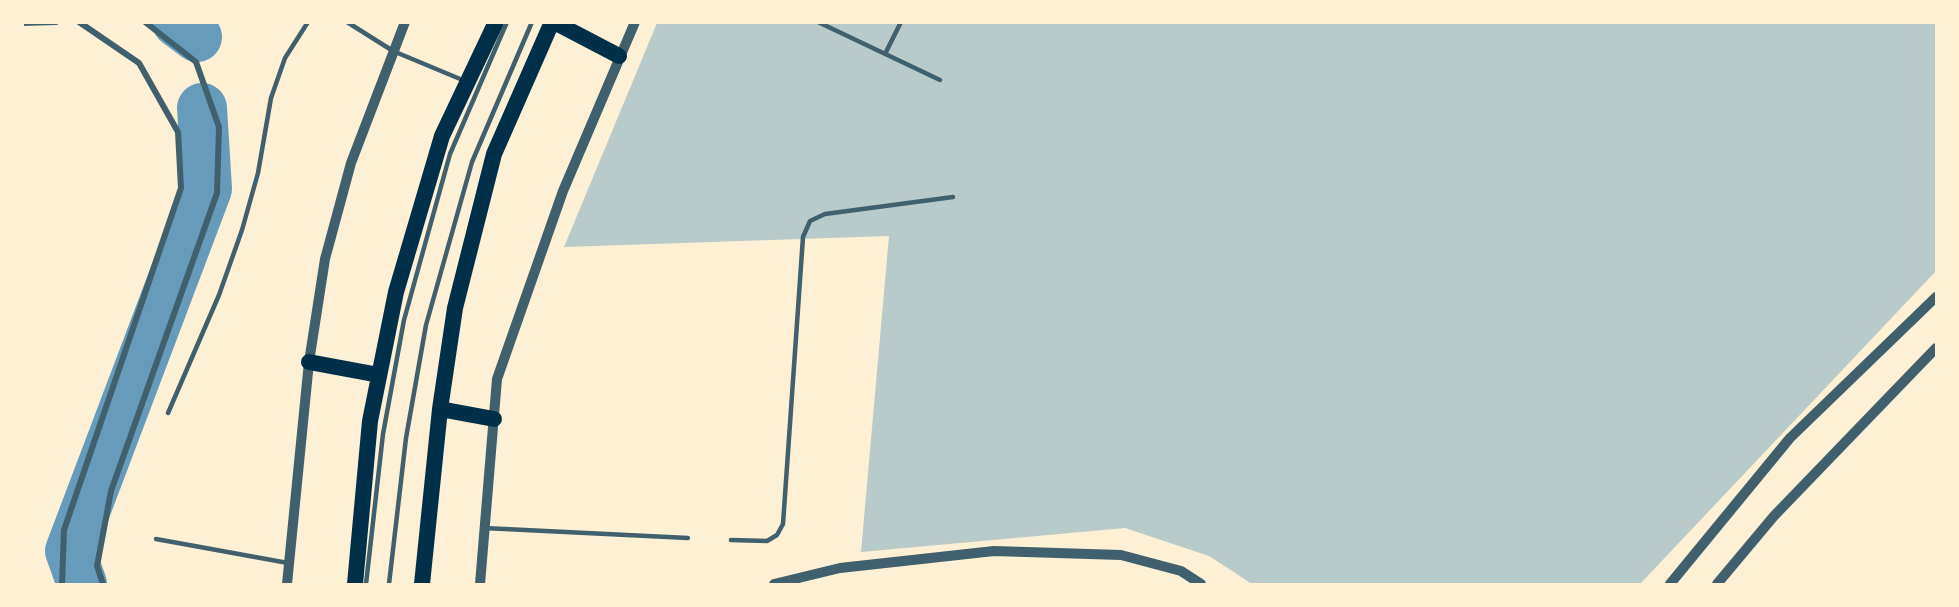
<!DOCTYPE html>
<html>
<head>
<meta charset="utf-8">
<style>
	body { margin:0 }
	#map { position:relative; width:1959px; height:607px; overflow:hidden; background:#fdf0d5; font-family:"Fira Sans",sans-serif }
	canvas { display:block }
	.frame { position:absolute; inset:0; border:24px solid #fdf0d5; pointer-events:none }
</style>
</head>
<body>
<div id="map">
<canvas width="1959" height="607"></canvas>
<div class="frame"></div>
</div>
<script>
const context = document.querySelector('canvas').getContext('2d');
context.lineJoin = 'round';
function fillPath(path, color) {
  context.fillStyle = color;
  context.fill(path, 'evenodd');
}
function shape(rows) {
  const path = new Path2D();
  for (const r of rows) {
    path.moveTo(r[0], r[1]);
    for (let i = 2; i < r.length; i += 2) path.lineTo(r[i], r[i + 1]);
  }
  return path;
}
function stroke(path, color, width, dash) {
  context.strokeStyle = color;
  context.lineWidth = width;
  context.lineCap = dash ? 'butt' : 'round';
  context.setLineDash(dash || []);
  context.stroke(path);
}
const green = shape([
	[657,23,1936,23,1936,271,1640,584,1252,584,1209,556,1125,528,861,552,889,236,564,247]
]);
const river = shape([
	[177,22,197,37],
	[82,584,70,551,207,189,202,108]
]);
const service = shape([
	[347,22,393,51,465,81],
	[818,22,940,80],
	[885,54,901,22],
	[168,413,219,295,242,230,258,173,271,98,285,58,308,22],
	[484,528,688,538],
	[156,539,288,563],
	[731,540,767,541,777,535,783,524,803,237,810,221,825,214,953,197],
	[366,584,383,434,404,320,450,154,507,22],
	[389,584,406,438,426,325,472,162,532,22]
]);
const minor = shape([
	[22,23,56,22],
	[62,584,64,530,181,188,178,132,139,63,79,22],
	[103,584,97,566,111,491,217,193,219,127,196,62,145,22]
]);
const tertiary = shape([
	[287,584,309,362,325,259,351,163,405,22],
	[480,584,497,379,563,191,635,22],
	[774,584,840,568,994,551,1121,555,1181,571,1201,584],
	[1670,584,1790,438,1936,297],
	[1717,584,1774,516,1936,348]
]);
const trunk = shape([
	[554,22,619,56],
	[309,362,379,375],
	[440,409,494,419],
	[355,584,370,421,396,292,442,136,496,22],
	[422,584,440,409,455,308,494,154,552,22]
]);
fillPath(green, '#b9caca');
stroke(river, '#669bbc', 50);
stroke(service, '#3f606c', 4.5);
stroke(minor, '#3f606c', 6);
stroke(tertiary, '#3f606c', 10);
stroke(trunk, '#003049', 16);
</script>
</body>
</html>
